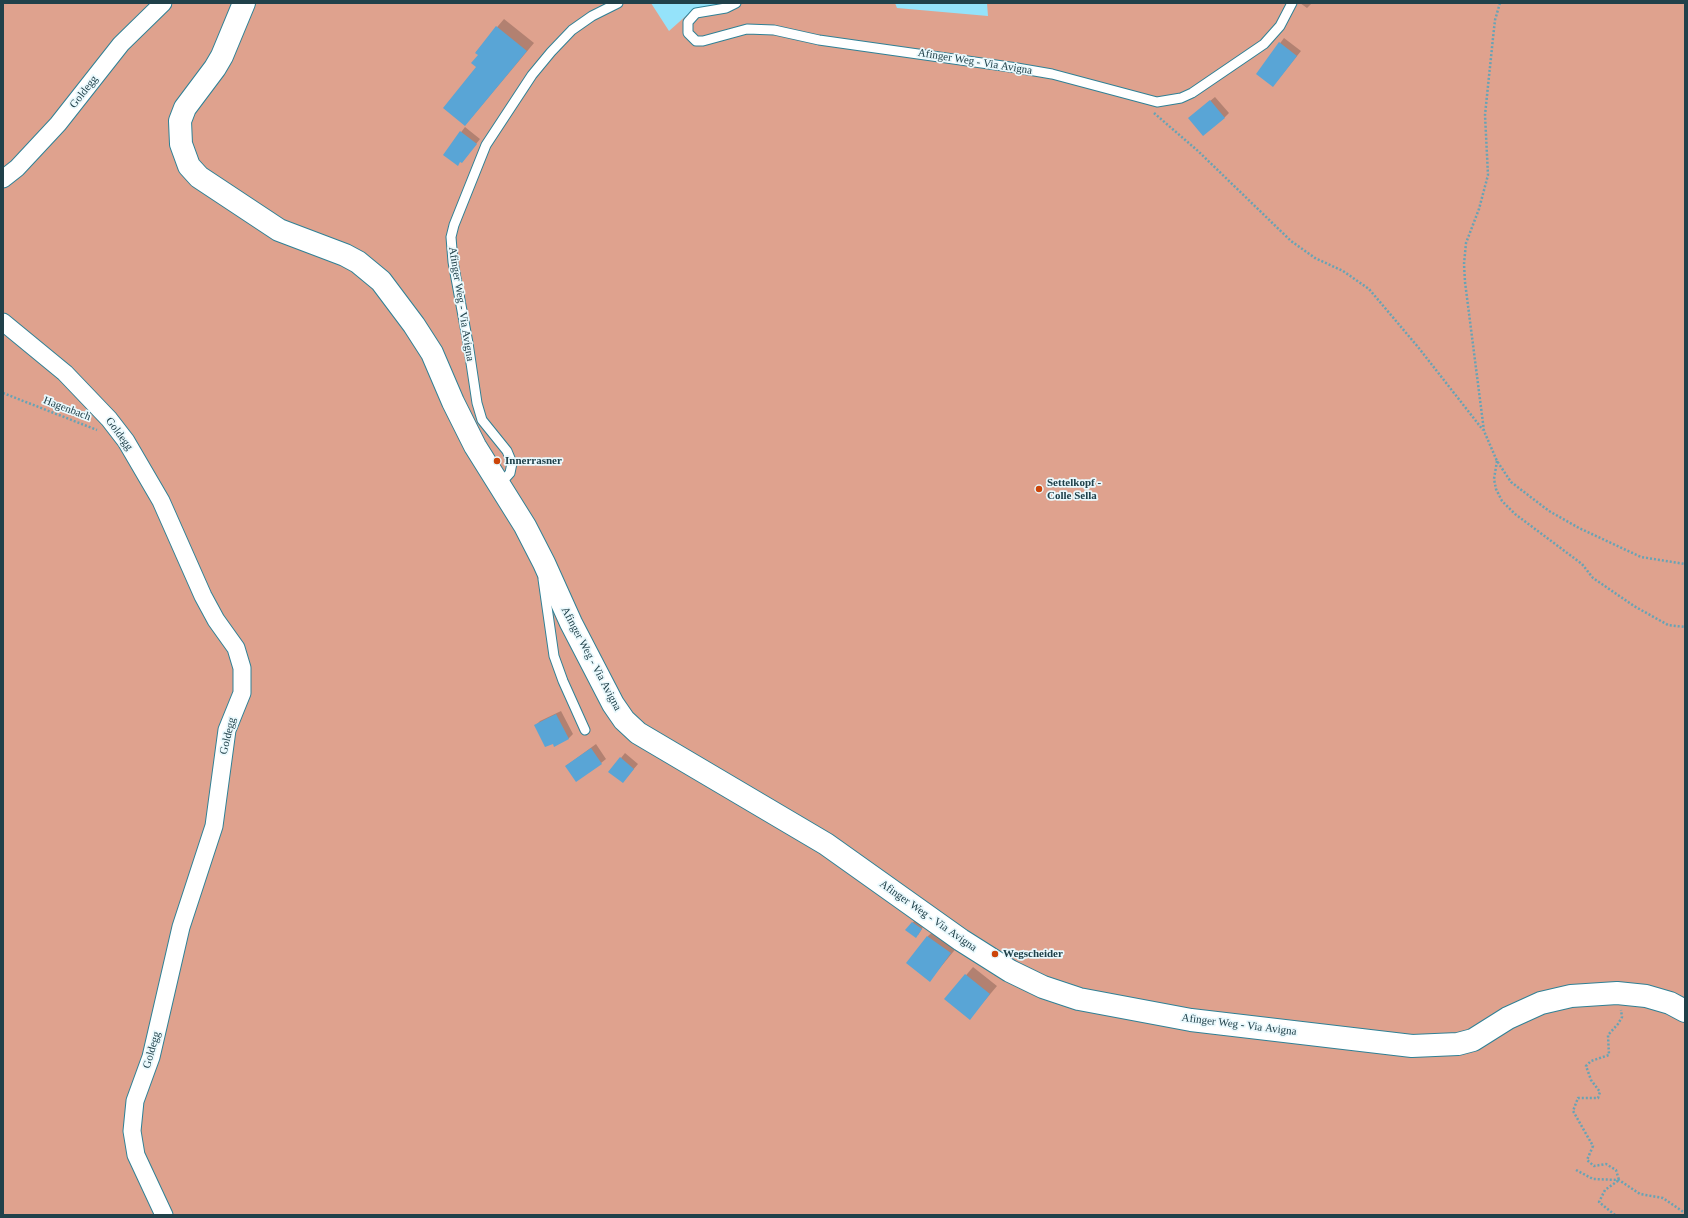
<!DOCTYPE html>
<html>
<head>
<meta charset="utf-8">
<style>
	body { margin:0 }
	#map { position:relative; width:1688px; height:1218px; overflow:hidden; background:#95e3fa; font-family:Georgia,serif }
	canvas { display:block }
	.frame { position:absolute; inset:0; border:4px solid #20414a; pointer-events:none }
</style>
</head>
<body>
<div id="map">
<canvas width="1688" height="1218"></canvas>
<div class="frame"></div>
</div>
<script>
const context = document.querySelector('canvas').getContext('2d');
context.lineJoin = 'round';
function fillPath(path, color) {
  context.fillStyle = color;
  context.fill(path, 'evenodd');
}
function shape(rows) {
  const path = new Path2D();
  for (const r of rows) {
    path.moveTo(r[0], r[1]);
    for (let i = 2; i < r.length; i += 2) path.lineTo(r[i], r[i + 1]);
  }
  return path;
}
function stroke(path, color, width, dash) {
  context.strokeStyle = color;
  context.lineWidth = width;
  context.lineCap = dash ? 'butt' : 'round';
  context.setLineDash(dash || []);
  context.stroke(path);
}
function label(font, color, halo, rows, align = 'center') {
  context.font = font + ' Georgia,serif';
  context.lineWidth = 3.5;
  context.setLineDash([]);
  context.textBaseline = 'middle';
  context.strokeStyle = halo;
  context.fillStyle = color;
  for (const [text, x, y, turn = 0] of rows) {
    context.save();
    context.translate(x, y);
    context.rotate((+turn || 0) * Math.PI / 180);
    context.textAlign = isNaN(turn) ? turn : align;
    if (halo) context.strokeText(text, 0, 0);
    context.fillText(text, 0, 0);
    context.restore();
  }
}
const green = shape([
	[3,3,651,3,669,31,687,15,728,12,739,7,742,3,895,3,897,8,988,16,987,3,1685,3,1685,1215,3,1215]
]);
const shadow = shape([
	[1300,3,1312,3,1307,8],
	[504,19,534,43,472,117,480,55,476,52],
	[1284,38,1301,51,1277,81,1257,74],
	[1215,97,1229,113,1224,118,1194,114],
	[465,127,480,139,462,162,444,155],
	[561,711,573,734,568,739,535,726,540,721],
	[596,744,606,759,601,763,566,766],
	[625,753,638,764,627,777,621,758],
	[915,920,923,927,918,935,907,930],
	[935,930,958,946,930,980,928,936],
	[973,967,997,986,970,1018,946,999]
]);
const building = shape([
	[496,26,527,51,465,126,443,108,476,67,471,63,478,55,475,53],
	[1279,42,1297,56,1273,87,1256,74],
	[1210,100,1225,118,1203,136,1188,118],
	[460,131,477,144,462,163,460,162,458,166,443,155],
	[556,714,569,739,554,747,553,744,545,747,534,725],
	[591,748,602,764,576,782,565,766],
	[620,757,634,769,623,783,608,772],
	[912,922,922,929,916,938,905,930],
	[927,936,951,953,930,982,906,963],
	[965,974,990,994,970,1020,944,999]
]);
const path = shape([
	[1500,3,1495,20,1493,38,1485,115,1488,175,1479,209,1466,243,1464,264,1465,282,1484,431,1497,461,1511,482,1549,511,1579,528,1641,557,1685,564],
	[1154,113,1198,151,1291,241,1315,258,1343,271,1369,289,1418,347,1483,430],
	[3,393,97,430],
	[1497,461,1494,479,1496,489,1502,501,1515,514,1582,564,1593,578,1634,606,1668,625,1685,627],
	[1576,1170,1593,1179,1619,1180,1640,1194,1663,1198,1685,1213],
	[1615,1215,1599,1202,1605,1190,1619,1180,1616,1170,1606,1164,1594,1166,1587,1160,1593,1146,1573,1111,1578,1098,1598,1098,1600,1092,1591,1080,1586,1066,1591,1061,1609,1055,1608,1035,1618,1024,1622,1017,1621,1010]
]);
const lane = shape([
	[736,3,726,8,696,13,688,22,688,33,696,41,703,41,747,29,774,30,819,40,1017,68,1052,74,1157,102,1181,98,1192,93,1264,44,1280,26,1292,3],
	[500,484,510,473,512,463,507,451,482,420,477,403,468,343,453,262,451,237,454,225,486,145,532,75,551,52,572,30,592,16,618,3],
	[543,579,554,656,563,681,585,730]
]);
const street = shape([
	[3,179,17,168,58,124,121,44,163,3],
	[3,322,65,373,109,419,126,441,161,501,203,596,216,620,236,648,242,668,242,693,227,730,214,826,181,927,151,1057,135,1101,132,1131,136,1155,164,1215]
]);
const secondary = shape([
	[244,3,222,56,215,68,185,108,180,121,181,144,189,166,199,177,279,230,345,255,358,262,381,281,414,325,432,353,453,402,475,446,525,526,544,563,571,623,613,704,624,720,638,733,826,844,961,940,1010,971,1043,987,1079,999,1191,1020,1412,1046,1458,1044,1473,1040,1508,1018,1541,1003,1571,996,1617,993,1646,996,1670,1003,1685,1011]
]);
const markers = [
	[497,461,4,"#cc4509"],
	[1039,489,4,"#cc4509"],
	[995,954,4,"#cc4509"]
];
const streetNames = [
	["Afinger Weg - Via Avigna",975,62,9],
	["Goldegg",84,92,-52],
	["Afinger Weg - Via Avigna",461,304,81],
	["Hagenbach",67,409,21],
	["Goldegg",119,434,54],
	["Afinger Weg - Via Avigna",591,659,62],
	["Goldegg",228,736,-76],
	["Afinger Weg - Via Avigna",928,916,35],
	["Afinger Weg - Via Avigna",1239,1025,7],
	["Goldegg",152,1050,-74]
];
const poiNames = [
	["Innerrasner",505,461],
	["Settelkopf -",1047,483],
	["Colle Sella",1047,496],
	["Wegscheider",1003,954]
];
fillPath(green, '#dfa28e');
fillPath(shadow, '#0003');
fillPath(building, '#59a5d6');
stroke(lane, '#308095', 11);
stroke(street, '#308095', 19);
stroke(secondary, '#308095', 24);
stroke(path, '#67a3b5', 2.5, [2, 2]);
stroke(lane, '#fff', 9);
stroke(street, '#fff', 17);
stroke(secondary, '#fff', 22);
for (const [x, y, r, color] of markers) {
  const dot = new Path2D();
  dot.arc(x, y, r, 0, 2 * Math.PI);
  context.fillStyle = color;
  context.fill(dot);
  stroke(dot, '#eaf9fd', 1.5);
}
label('11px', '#20414a', '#eaf9fd', streetNames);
label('bold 11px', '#20414a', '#eaf9fd', poiNames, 'left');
</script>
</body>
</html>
